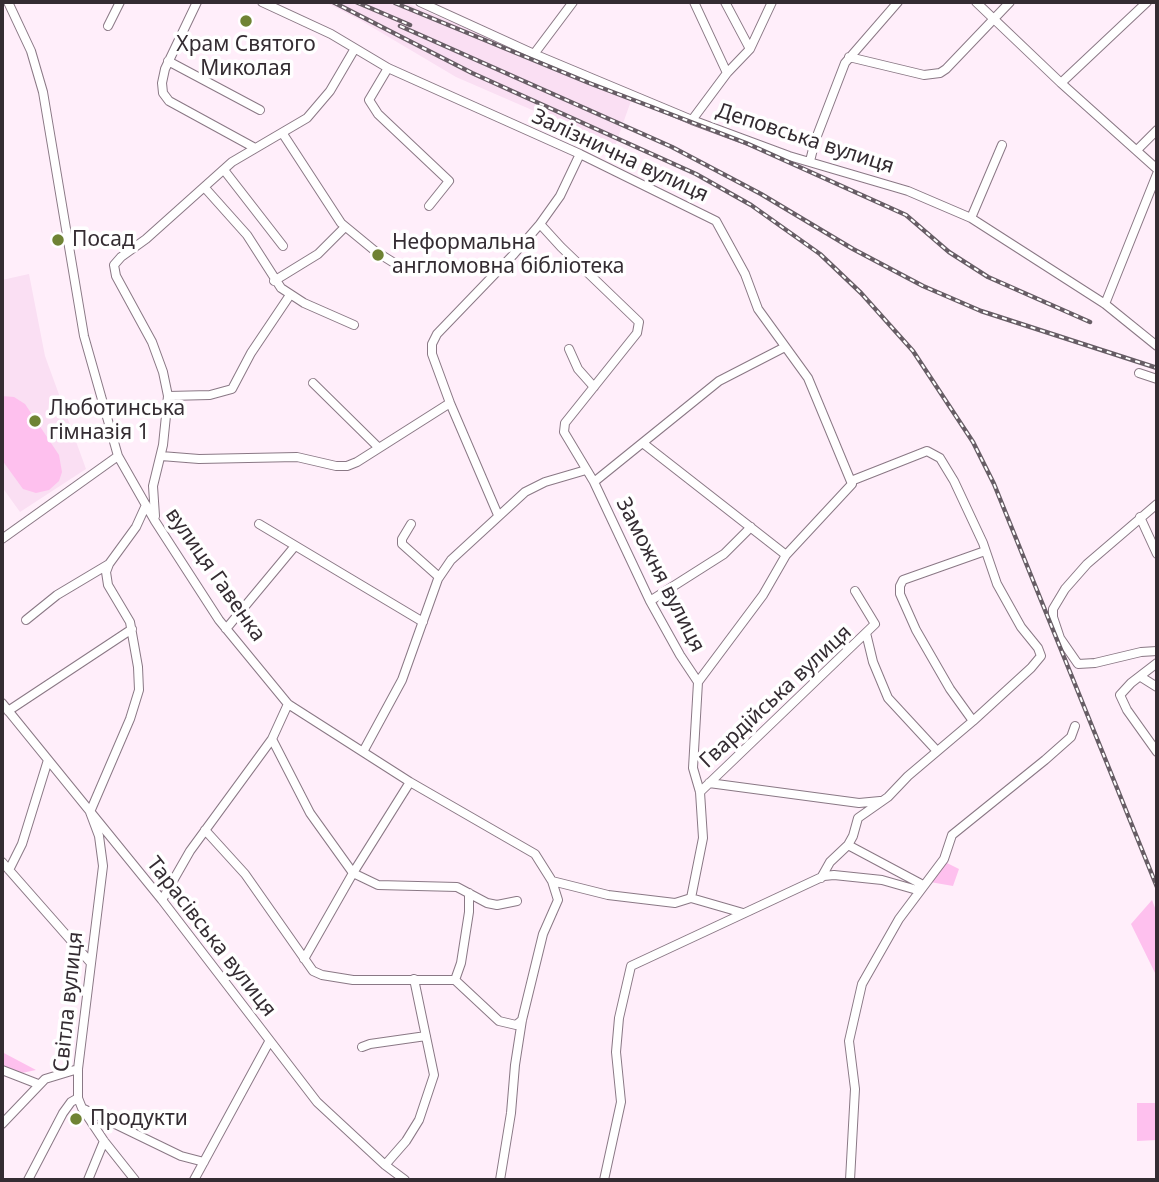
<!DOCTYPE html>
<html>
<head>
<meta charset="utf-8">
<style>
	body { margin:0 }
	#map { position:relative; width:1159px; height:1182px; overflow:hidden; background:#ffeefa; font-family:"Noto Sans",sans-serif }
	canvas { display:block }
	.frame { position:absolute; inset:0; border:4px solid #342c32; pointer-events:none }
</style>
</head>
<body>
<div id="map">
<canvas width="1159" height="1182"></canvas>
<div class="frame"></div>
</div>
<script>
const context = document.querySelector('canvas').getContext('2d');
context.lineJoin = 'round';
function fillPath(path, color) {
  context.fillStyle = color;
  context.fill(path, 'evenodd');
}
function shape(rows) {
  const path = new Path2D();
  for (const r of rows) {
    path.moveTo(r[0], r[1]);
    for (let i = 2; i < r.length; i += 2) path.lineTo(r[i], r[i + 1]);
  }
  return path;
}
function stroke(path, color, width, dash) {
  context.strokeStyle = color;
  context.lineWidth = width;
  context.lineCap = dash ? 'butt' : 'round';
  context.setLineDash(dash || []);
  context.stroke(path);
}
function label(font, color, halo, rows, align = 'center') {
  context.font = font + ' "Noto Sans",sans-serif';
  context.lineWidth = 7;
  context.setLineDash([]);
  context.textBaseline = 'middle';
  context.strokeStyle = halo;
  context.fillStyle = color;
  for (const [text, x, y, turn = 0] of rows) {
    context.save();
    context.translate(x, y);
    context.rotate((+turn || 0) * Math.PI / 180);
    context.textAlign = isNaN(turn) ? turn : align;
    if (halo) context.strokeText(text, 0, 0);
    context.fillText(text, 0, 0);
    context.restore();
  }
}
const built = shape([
	[325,2,404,2,632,98,615,146,456,77,360,20],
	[29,274,45,356,86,469,20,512,2,487,2,280]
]);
const green = shape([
	[2,396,14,397,25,404,59,455,62,472,59,481,49,490,36,493,23,489,2,460],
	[945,862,959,869,953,886,930,882],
	[1152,900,1157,913,1157,977,1131,924],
	[2,1052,36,1070,17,1074,2,1066],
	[1137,1103,1157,1103,1157,1140,1137,1141]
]);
const minor = shape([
	[8,2,31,51,43,92,84,336,118,456,155,521,219,620,288,704,410,782,535,854,552,881,608,895,675,903,691,898,743,913],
	[197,2,165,69,162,83,163,93,169,101,255,148],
	[262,2,331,34,388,68,580,154,716,221,745,274,758,309,808,378,852,484,786,555,763,595,698,682],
	[420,2,534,54,692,120,789,156,908,191,971,218,1105,304,1157,346],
	[694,2,727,73],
	[725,2,750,49],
	[976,2,1061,83,1157,169],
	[108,26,120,2],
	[534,54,573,2],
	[849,57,924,75,940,73,946,69,1010,2],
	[168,61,260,110],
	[388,68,369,100,378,114,449,181,429,206],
	[1061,83,1147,2],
	[692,120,727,73,750,49,772,2],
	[283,134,341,223,375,251,399,266],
	[1137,150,1157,130],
	[810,161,815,141,845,63,898,2],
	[224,170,283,246],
	[205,188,247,235,281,288,304,303,354,325],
	[971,218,1002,145],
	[540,224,561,247,639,322,637,333,565,423,564,432,594,482,650,601,680,655,698,682],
	[274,281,318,254,345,227],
	[1105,304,1157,174],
	[569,349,578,369,594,387],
	[1139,373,1157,379],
	[313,383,379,448],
	[168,396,210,395,232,389,251,353,290,295],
	[644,444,786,555],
	[161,456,199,459,297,457,336,466,347,466,357,462,450,403],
	[594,482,719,381,785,347],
	[1157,504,1087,564,1065,589,1053,609,1053,617,1060,638,1078,664,1095,663,1141,652,1157,651],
	[498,515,450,403,432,354,432,344,437,334,514,254,540,224,560,196,580,154],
	[155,516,153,486,163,445,168,396,163,372,152,342,116,276,114,265,121,257,146,239,232,162,307,118,330,91,354,50],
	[1140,517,1157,554],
	[259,524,423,622],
	[411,524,402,539,402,544,439,577],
	[2,539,118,456],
	[650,601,724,554,751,527],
	[26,620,57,595,109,564],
	[226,629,295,546],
	[866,633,873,662,888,698,937,751],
	[1157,663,1131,683,1120,695,1127,710,1157,752],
	[1141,677,1157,687],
	[2,703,162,900,317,1102,385,1165,405,1180],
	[8,711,132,629],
	[973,721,950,689,916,630,900,594,900,586,903,580,985,551],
	[272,739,310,813,353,873,378,885,457,887,487,903,497,905,517,901],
	[364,750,402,680,438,579,451,560,525,492,545,482,586,470],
	[709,783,859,803,880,801],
	[700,792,875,624,855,591],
	[205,830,245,874,313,971,322,975,353,980,455,980,499,1021,516,1025,522,1020],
	[848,845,923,885],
	[2,862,90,962],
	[9,870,22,844,48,760],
	[821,878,830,862,848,845,853,836,858,818,888,797,908,776,973,721,1031,668,1041,656,1038,648,1021,627,997,584,983,543,954,481,940,458,927,451,851,481],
	[691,898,703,838,700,792,693,768,698,682],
	[162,900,190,851,272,739,288,704],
	[304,959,353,873,410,782],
	[455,980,461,963,469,912,469,893],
	[362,1047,370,1044,426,1036],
	[2,1070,38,1084],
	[84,1109,181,1156,204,1162],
	[2,1124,45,1079,78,1069],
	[385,1165,406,1141,419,1120,434,1075,414,979],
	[28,1180,63,1113,71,1102,78,1098],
	[88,1180,104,1141],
	[135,1180,104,1141,82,1108,78,1098,78,1069,103,866,99,836,90,812,130,719,139,690,138,667,130,622,108,585,106,572,109,564,136,527,146,505],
	[194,1180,269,1042],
	[500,1180,511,1113,515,1065,522,1020,543,934,558,900,552,881],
	[604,1180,621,1102,616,1052,619,1018,631,966,824,876,834,875,882,880,917,890,922,886],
	[850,1180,855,1089,849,1041,862,984,899,919,944,859,952,835,1045,760,1071,737,1075,726]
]);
const rail = shape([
	[333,2,472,73,696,174,751,205,820,254,861,293,913,351,973,442,994,484,1157,887],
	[356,2,410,25],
	[395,3,589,83,746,143,906,215,949,252,988,277,1090,322],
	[400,26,672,147,761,194,853,249,923,286,981,311,1157,368]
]);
const markers = [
	[246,21,7,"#6f8334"],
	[58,240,7,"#6f8334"],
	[378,255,7,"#6f8334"],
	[35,421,7,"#6f8334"],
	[76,1119,7,"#6f8334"]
];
const poiNames = [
	["Храм Святого",246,45,"center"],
	["Миколая",246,69,"center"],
	["Посад",72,240],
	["Неформальна",392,243],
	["англомовна бібліотека",392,267],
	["Люботинська",49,409],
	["гiмназiя 1",49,433],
	["Продукти",90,1119]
];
const streetNames = [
	["Деповська вулиця",805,139,18],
	["Залізнична вулиця",620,156,25],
	["вулиця Гавенка",215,575,55],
	["Заможня вулиця",660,575,63],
	["Гвардійська вулиця",776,697,-43],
	["Тарасівська вулиця",211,937,52],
	["Світла вулиця",69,1002,-84]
];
fillPath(built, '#fadff3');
fillPath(green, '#fec0ee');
stroke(minor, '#8a7885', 10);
stroke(minor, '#fff', 8);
stroke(rail, '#675d65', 4.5);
stroke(rail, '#fff', 2, [5]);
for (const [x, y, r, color] of markers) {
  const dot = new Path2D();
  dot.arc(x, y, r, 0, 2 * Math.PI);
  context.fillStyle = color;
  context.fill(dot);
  stroke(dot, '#fff', 2.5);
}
label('21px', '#342c32', '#fff', poiNames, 'left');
label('21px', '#342c32', '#fff', streetNames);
</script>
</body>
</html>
